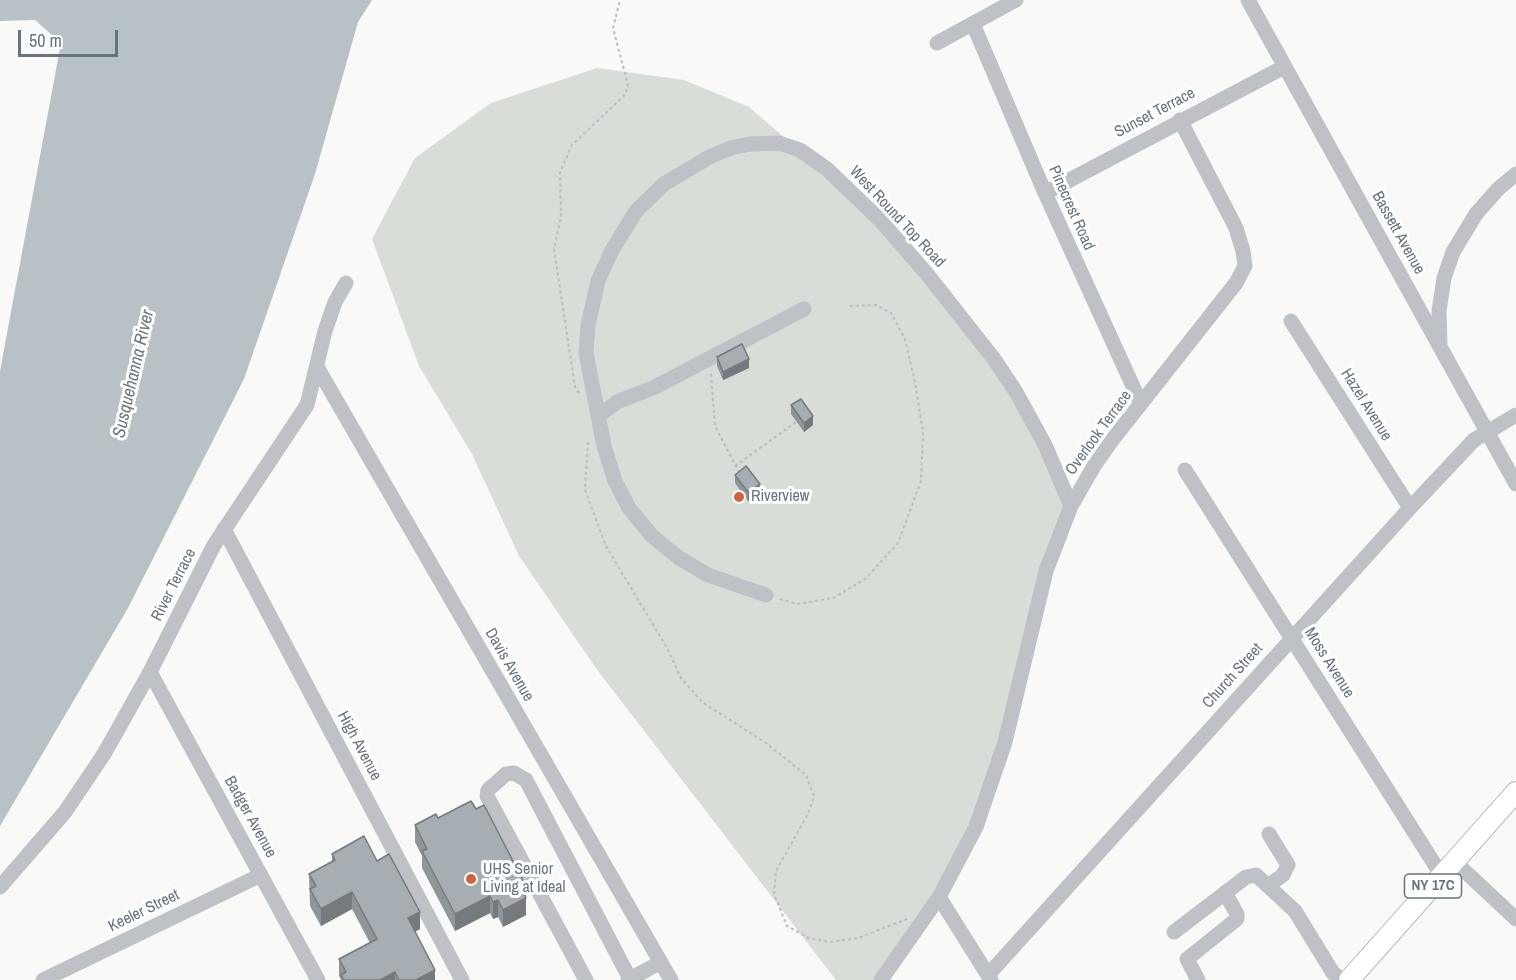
<!DOCTYPE html>
<html>
<head>
<meta charset="utf-8">
<style>
	body { margin:0 }
	#map { position:relative; width:1516px; height:980px; overflow:hidden; background:#f9f9f7; font-family:"Archivo Narrow",sans-serif }
	canvas { display:block }
	.scale { position:absolute; left:18px; top:30px; width:100px; height:27px; box-sizing:border-box; border:3px solid #66747f; border-top:0; padding-left:8px; font-size:18px; line-height:21px; white-space:nowrap; color:#66747f; -webkit-text-stroke:4px #fff; paint-order:stroke }
</style>
</head>
<body>
<div id="map">
<canvas width="1516" height="980"></canvas>
<div class="scale">50 m</div>
</div>
<script>
const context = document.querySelector('canvas').getContext('2d');
context.lineJoin = 'round';
function fillPath(path, color) {
  context.fillStyle = color;
  context.fill(path, 'evenodd');
}
function shape(rows) {
  const path = new Path2D();
  for (const r of rows) {
    path.moveTo(r[0], r[1]);
    for (let i = 2; i < r.length; i += 2) path.lineTo(r[i], r[i + 1]);
  }
  return path;
}
function stroke(path, color, width, dash) {
  context.strokeStyle = color;
  context.lineWidth = width;
  context.lineCap = dash ? 'butt' : 'round';
  context.setLineDash(dash || []);
  context.stroke(path);
}
function label(font, color, halo, rows, align = 'center') {
  context.font = font + ' "Archivo Narrow",sans-serif';
  context.lineWidth = 6;
  context.setLineDash([]);
  context.textBaseline = 'middle';
  context.strokeStyle = halo;
  context.fillStyle = color;
  for (const [text, x, y, turn = 0] of rows) {
    context.save();
    context.translate(x, y);
    context.rotate((+turn || 0) * Math.PI / 180);
    context.textAlign = isNaN(turn) ? turn : align;
    if (halo) context.strokeText(text, 0, 0);
    context.fillText(text, 0, 0);
    context.restore();
  }
}
const green = shape([
	[597,68,684,80,749,107,881,221,994,359,1071,506,1005,742,939,897,880,980,836,980,598,671,519,556,472,454,419,366,372,239,415,158,491,103]
]);
const water = shape([
	[0,0,372,0,358,22,315,174,244,379,128,608,0,826,0,371,61,43,35,20,0,21]
]);
const path = shape([
	[711,374,715,426,739,472],
	[579,393,575,387,554,249,561,217,560,172,572,145,625,95,628,85,613,28,620,0],
	[588,442,585,490,606,546,667,648,681,678,702,702,766,743,806,775,814,796,809,812,776,871,774,894,787,926,809,938,830,942,858,938,907,919],
	[735,466,796,422],
	[780,599,797,604,833,598,865,579,898,543,921,481,923,432,915,382,905,339,891,313,876,305,848,306]
]);
const minor = shape([
	[1248,0,1516,484],
	[973,24,1045,193,1141,404],
	[937,43,1016,0],
	[1045,193,1284,67],
	[1291,321,1410,508],
	[1440,346,1439,311,1444,278,1453,252,1476,214,1498,189,1516,174],
	[317,367,671,980],
	[598,416,617,402,655,387,804,309],
	[1185,470,1442,876],
	[224,529,462,980],
	[766,595,708,575,679,558,652,536,629,508,615,481,604,446,586,353,588,325,598,281,611,252,636,211,664,184,711,156,731,148,750,144,779,143,800,150,827,169,881,221,927,274,994,359,1016,392,1045,445,1071,506],
	[150,672,318,980],
	[1455,862,1516,919],
	[1269,885,1283,875,1288,865,1269,834],
	[0,887,65,812,104,754,150,672,214,545,307,405,325,331,335,302,346,283],
	[939,897,991,980],
	[1174,932,1246,877,1256,875,1295,911,1333,973,1342,980],
	[988,975,1410,508,1474,440,1516,415],
	[43,980,261,875],
	[586,980,487,796,488,790,506,774,514,773,526,780,630,979],
	[628,980,661,962],
	[881,980,939,897,976,827,1005,742,1046,571,1071,506,1094,466,1113,439,1236,283,1245,266,1243,251,1236,228,1180,120],
	[1198,980,1187,959,1237,919,1237,914,1225,893]
]);
const major = shape([
	[1349,980,1516,792]
]);
const wall = shape([
	[717,357,749,368,723,380,717,366],
	[791,405,813,425,804,432,791,414],
	[735,475,760,492,748,501,735,483],
	[476,809,526,886,526,915,503,927,498,917,493,919,490,913,455,931,422,868,422,856,415,842,415,825,438,818],
	[332,854,377,861,420,929,415,932,435,980,341,980,339,976,339,959,370,943,352,909,321,926,310,906,309,874,332,862]
]);
const shadedWall = shape([
	[749,359,749,368,723,380,723,372],
	[813,416,813,425,804,432,804,423],
	[760,484,760,492,748,501,748,492],
	[526,886,526,915,503,927,503,910,521,889],
	[352,892,352,909,321,926,321,909],
	[490,896,490,913,455,931,455,914],
	[498,900,498,917,493,919,493,902],
	[420,912,420,929,408,935,408,918],
	[435,970,435,980,416,980],
	[395,972,395,980,380,980]
]);
const building = shape([
	[742,344,749,359,723,372,717,357,742,344],
	[801,399,813,416,804,423,791,405,801,399],
	[746,466,760,484,748,492,735,475,746,466],
	[471,801,476,809,484,805,526,886,521,889,526,898,503,910,498,900,493,902,490,896,455,914,422,851,427,849,415,825,436,814,438,818,471,801],
	[364,836,377,861,389,854,420,912,408,918,435,970,416,980,399,980,395,972,380,980,344,980,341,975,346,972,339,959,377,939,352,892,321,909,310,889,316,886,309,874,335,860,332,854,364,836]
]);
const markers = [
	[739,497,6,"#d06240"],
	[471,879,6,"#d06240"]
];
const shields = [
	[1433,886,57]
];
const shieldNames = [
	["NY 17C",1433,886]
];
const streetNames = [
	["Sunset Terrace",1155,113,-28],
	["Pinecrest Road",1071,208,66],
	["West Round Top Road",897,217,47],
	["Bassett Avenue",1398,233,61],
	["Hazel Avenue",1366,405,58],
	["Overlook Terrace",1099,433,-54],
	["River Terrace",174,585,-63],
	["Moss Avenue",1329,663,58],
	["Davis Avenue",509,665,60],
	["Church Street",1233,676,-48],
	["High Avenue",359,746,62],
	["Badger Avenue",250,817,61],
	["Keeler Street",144,911,-26]
];
const poiNames = [
	["Riverview",751,497],
	["UHS Senior",483,870],
	["Living at Ideal",483,888]
];
const waterNames = [
	["Susquehanna River",134,374,-77]
];
fillPath(green, '#d9ddd7');
fillPath(water, '#b8c2c6');
stroke(major, '#b2b7bb', 22);
stroke(path, '#b9bcbf', 2, [3, 3]);
stroke(minor, '#bec2c6', 15);
stroke(major, '#fff', 20);
fillPath(wall, '#8f969a');
fillPath(shadedWall, '#747a7d');
fillPath(building, '#a6aeb3');
stroke(building, '#747a7d', 1.5);
for (const [x, y, r, color] of markers) {
  const dot = new Path2D();
  dot.arc(x, y, r, 0, 2 * Math.PI);
  context.fillStyle = color;
  context.fill(dot);
  stroke(dot, '#fff', 2);
}
for (const [x, y, w] of shields) {
  const box = new Path2D();
  box.roundRect(x - w / 2, y - 12, w, 24, 4.5);
  context.fillStyle = '#fff';
  context.fill(box);
  stroke(box, '#66747f', 1.5);
}
label('bold 15px', '#66747f', null, shieldNames);
label('16px', '#66747f', '#fff', streetNames);
label('16px', '#66747f', '#fff', poiNames, 'left');
label('italic 18px', '#67797f', '#fff', waterNames);
</script>
</body>
</html>
